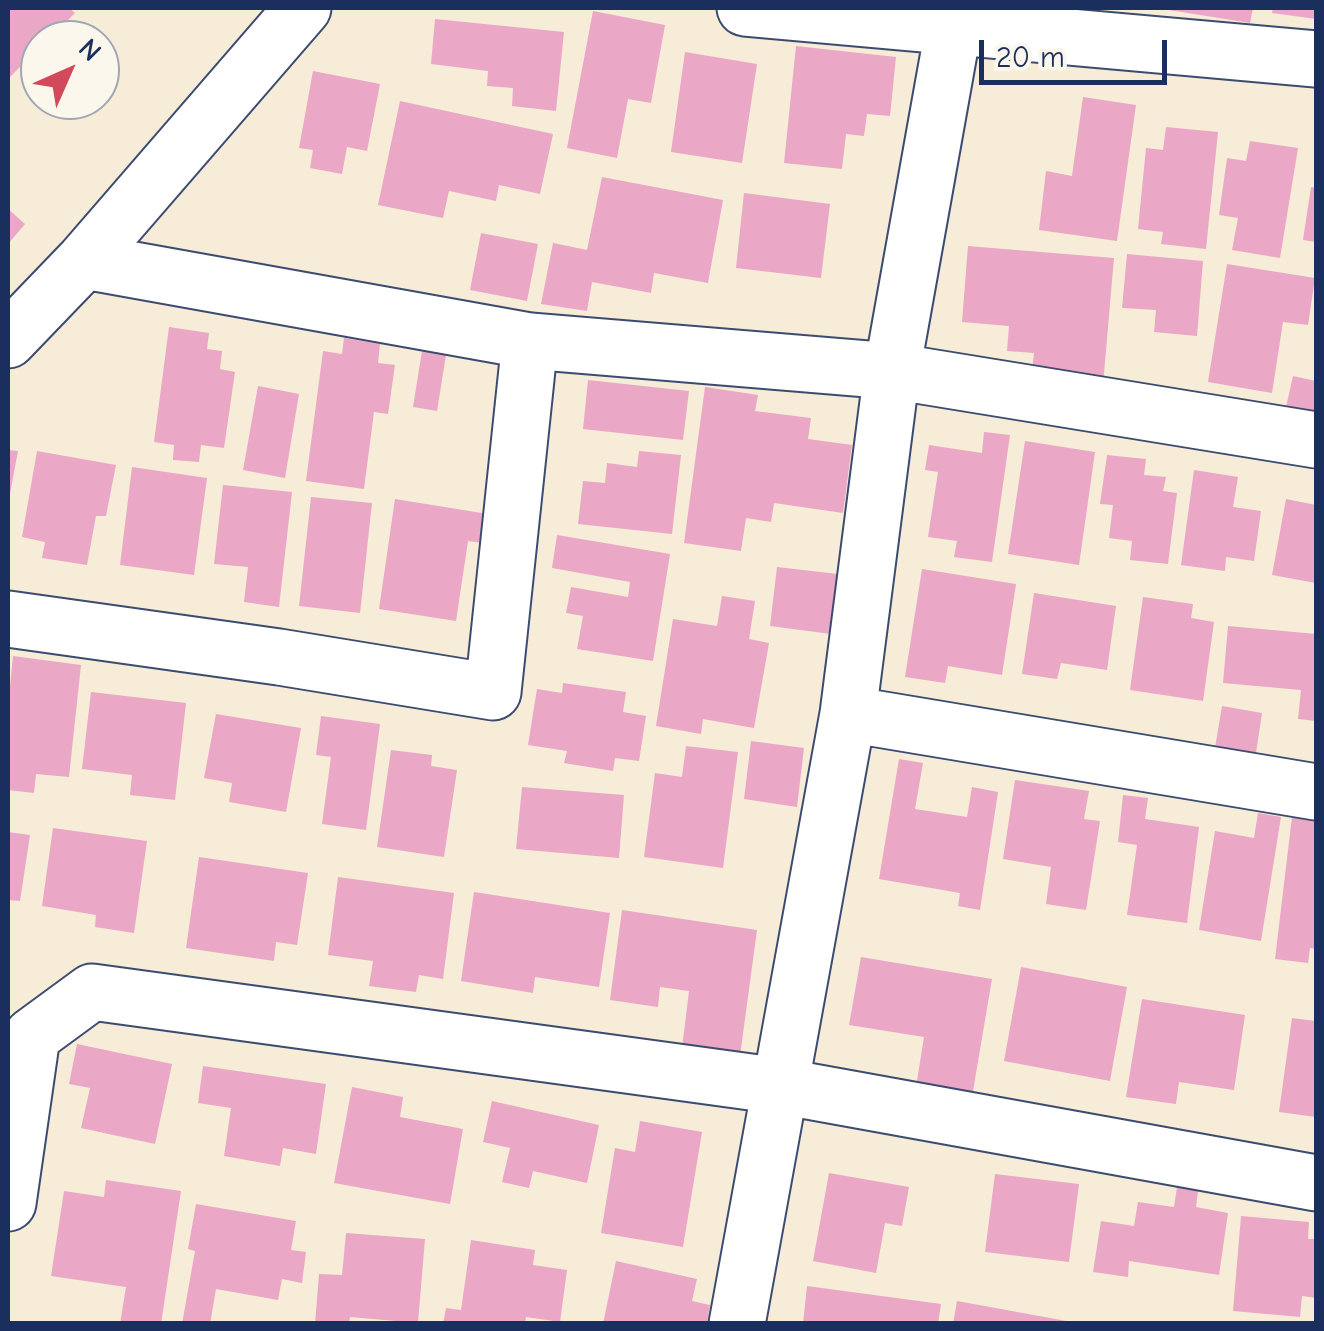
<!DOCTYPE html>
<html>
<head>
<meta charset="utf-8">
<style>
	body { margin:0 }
	#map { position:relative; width:1324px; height:1331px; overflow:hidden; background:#f6ecd8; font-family:"Comic Neue",sans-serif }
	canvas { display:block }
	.frame { position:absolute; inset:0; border:10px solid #1b2f5e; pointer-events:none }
	.north { position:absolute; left:20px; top:20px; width:100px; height:100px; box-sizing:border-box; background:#fbf7ec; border:2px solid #a1a7b3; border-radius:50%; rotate:45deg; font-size:28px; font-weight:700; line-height:40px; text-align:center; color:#1b2f5e }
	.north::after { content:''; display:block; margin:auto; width:35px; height:45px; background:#d1495b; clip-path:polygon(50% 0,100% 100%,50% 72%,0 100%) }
	.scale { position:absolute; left:979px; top:40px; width:188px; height:45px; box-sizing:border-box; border:5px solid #1b2f5e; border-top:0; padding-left:12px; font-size:30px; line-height:35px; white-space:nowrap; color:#1b2f5e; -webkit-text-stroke:8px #fbf7ec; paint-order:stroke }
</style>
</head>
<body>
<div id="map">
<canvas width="1324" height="1331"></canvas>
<div class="frame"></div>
<div class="north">N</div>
<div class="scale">20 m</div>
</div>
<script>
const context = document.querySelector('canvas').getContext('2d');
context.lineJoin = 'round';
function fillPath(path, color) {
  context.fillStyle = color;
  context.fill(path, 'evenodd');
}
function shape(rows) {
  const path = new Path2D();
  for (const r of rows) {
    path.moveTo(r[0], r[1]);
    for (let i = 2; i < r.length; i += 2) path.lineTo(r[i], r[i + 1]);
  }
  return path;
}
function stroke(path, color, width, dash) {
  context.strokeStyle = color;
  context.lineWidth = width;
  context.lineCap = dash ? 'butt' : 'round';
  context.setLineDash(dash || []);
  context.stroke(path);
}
const building = shape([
	[8,8,69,8,75,13,48,40,40,40,40,47,8,79],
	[1169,8,1253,8,1250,23,1169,10],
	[1273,8,1316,8,1316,19,1272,13],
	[593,11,665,25,651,103,628,99,617,158,567,148],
	[435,19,564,32,556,111,512,106,513,88,487,86,488,71,431,64],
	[796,46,896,57,890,116,867,114,864,136,846,134,842,169,784,163],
	[685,52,757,64,742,163,671,152],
	[313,71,380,84,367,151,347,147,342,174,310,168,313,150,299,148],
	[1083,97,1136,105,1117,241,1039,230,1046,171,1072,176],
	[400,101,553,134,540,194,499,185,496,201,449,191,443,218,378,205],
	[1166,127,1218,132,1206,249,1161,244,1163,232,1138,229,1146,148,1163,150],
	[1250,141,1298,148,1280,258,1232,250,1238,218,1219,215,1227,158,1246,161],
	[602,177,723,200,708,283,654,273,651,293,592,282,587,311,541,304,553,243,587,250],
	[1311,187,1316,188,1316,242,1303,240],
	[744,193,830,204,821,278,736,268],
	[8,209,25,224,8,244],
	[481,233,538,244,527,301,470,290],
	[968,246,1114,258,1103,385,1031,379,1034,353,1007,351,1009,326,962,322],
	[1127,254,1203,261,1197,336,1154,332,1156,310,1122,308],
	[1227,264,1315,278,1308,325,1283,322,1272,393,1208,382],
	[169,327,209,333,207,349,222,351,220,369,235,372,224,448,201,445,199,462,173,460,174,445,154,442],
	[344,338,380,344,378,363,395,365,388,414,374,412,364,489,306,481,323,351,342,354],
	[422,351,446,355,437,411,413,407],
	[1293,376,1316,381,1316,414,1286,407],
	[588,380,689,391,683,440,583,429],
	[258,386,299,394,285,478,243,470],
	[705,387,758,395,755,411,811,418,808,439,852,445,843,513,774,503,771,522,746,518,741,551,684,543],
	[984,432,1010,435,992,562,954,557,957,541,928,537,938,472,925,470,929,445,982,453],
	[1025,441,1095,452,1079,565,1008,554],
	[8,450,18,451,9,499,8,498],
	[37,451,116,465,106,516,96,516,87,565,42,558,45,542,22,537],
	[639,451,681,455,672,534,578,524,583,481,605,483,607,463,637,467],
	[1107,455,1146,459,1144,475,1166,477,1163,491,1177,493,1168,564,1130,560,1132,541,1109,538,1113,505,1100,504],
	[132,467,207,478,194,575,120,565],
	[1194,470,1238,477,1233,507,1261,511,1254,561,1226,557,1225,571,1181,565],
	[223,485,292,492,279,607,244,602,248,567,214,564],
	[311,497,372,503,360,613,299,606],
	[395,499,488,514,483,543,468,541,456,621,379,609],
	[1286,499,1316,505,1316,583,1272,575],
	[557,535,670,554,653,661,577,649,583,616,566,613,571,587,628,597,630,582,552,568],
	[777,567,838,574,831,634,770,626],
	[922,569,1016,584,1002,675,948,666,945,683,905,677],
	[1034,593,1116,606,1107,670,1061,663,1057,679,1022,674],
	[722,596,755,601,749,639,769,643,754,728,703,719,701,734,656,726,673,619,717,626],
	[1143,597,1193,604,1191,618,1214,622,1203,701,1130,690],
	[1228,626,1316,634,1316,721,1298,719,1301,690,1223,683],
	[13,656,81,665,69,777,36,774,34,793,8,790,8,706],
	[563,683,626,692,623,712,646,716,639,761,615,758,613,771,564,763,567,751,528,745,537,689,562,693],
	[91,692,186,703,175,800,130,795,132,775,82,769],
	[1222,706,1262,713,1256,753,1215,748],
	[216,714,301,728,286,812,229,802,232,783,204,778],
	[321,716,380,724,366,830,322,824,331,757,316,755],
	[751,741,804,748,797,807,744,799],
	[686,746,738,752,723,868,644,857,655,773,682,777],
	[391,750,432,755,431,766,457,770,444,857,377,847],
	[899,759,923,763,915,809,967,817,972,787,998,792,980,910,958,906,960,893,879,879],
	[1015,780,1089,791,1084,819,1100,821,1086,910,1046,904,1051,867,1003,859],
	[522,787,624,795,619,858,516,849],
	[1123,795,1148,798,1145,819,1199,827,1187,923,1127,915,1137,845,1118,842],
	[1258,813,1281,817,1261,941,1199,930,1215,831,1254,838],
	[1292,817,1316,820,1316,949,1310,948,1308,963,1275,959],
	[53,828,147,841,134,933,95,927,96,915,42,906],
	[8,832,30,835,20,901,8,900],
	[199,857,308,873,297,945,276,942,274,961,186,948],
	[338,877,454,893,443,979,419,975,416,992,369,986,373,961,328,955],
	[474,892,610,913,599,987,535,977,533,993,461,981],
	[622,910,757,930,740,1056,682,1048,689,991,660,987,658,1007,610,1000],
	[861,957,992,979,972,1097,916,1087,924,1037,849,1025],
	[1021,967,1127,987,1110,1081,1004,1061],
	[1142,999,1245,1015,1234,1090,1179,1082,1176,1104,1126,1097],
	[1292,1018,1316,1021,1316,1117,1279,1112],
	[77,1044,172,1064,155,1144,81,1128,90,1088,69,1084],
	[203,1066,326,1084,316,1154,283,1148,280,1166,224,1156,231,1108,198,1103],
	[352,1087,403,1097,400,1117,463,1129,450,1204,334,1183],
	[492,1101,599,1125,587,1183,533,1171,529,1188,502,1182,510,1148,483,1142],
	[640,1121,702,1132,683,1247,601,1233,615,1148,635,1152],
	[829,1173,909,1187,902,1226,885,1223,876,1273,813,1261],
	[995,1174,1079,1184,1069,1262,985,1252],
	[106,1180,181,1191,161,1324,120,1324,126,1287,51,1276,64,1191,104,1197],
	[1177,1187,1198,1191,1196,1207,1228,1213,1219,1275,1129,1261,1128,1277,1093,1272,1101,1221,1134,1226,1138,1202,1174,1207],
	[196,1204,296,1221,291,1250,306,1252,302,1283,282,1279,278,1300,216,1289,210,1324,182,1324,195,1251,188,1249],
	[1241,1216,1309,1222,1308,1239,1316,1239,1316,1298,1302,1296,1300,1317,1233,1311],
	[346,1233,425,1239,418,1323,350,1317,349,1324,315,1324,319,1274,342,1275],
	[471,1240,535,1250,533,1265,567,1270,560,1322,526,1317,525,1324,443,1324,446,1308,461,1310],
	[616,1261,697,1279,692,1301,710,1305,707,1324,603,1324],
	[807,1286,941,1304,938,1324,803,1324],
	[957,1301,1072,1322,1072,1324,953,1324]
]);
const street = shape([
	[745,8,1316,59],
	[84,261,530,341,892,371,1316,440],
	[8,340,84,261,303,8],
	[8,619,279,657,493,692,530,341],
	[848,714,1316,792],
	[8,1203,32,1036,92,992,780,1086,1316,1183],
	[737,1324,848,714,892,371,957,8]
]);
fillPath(building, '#eaa8c6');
stroke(street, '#3c4b70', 59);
stroke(street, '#fff', 55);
</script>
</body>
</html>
